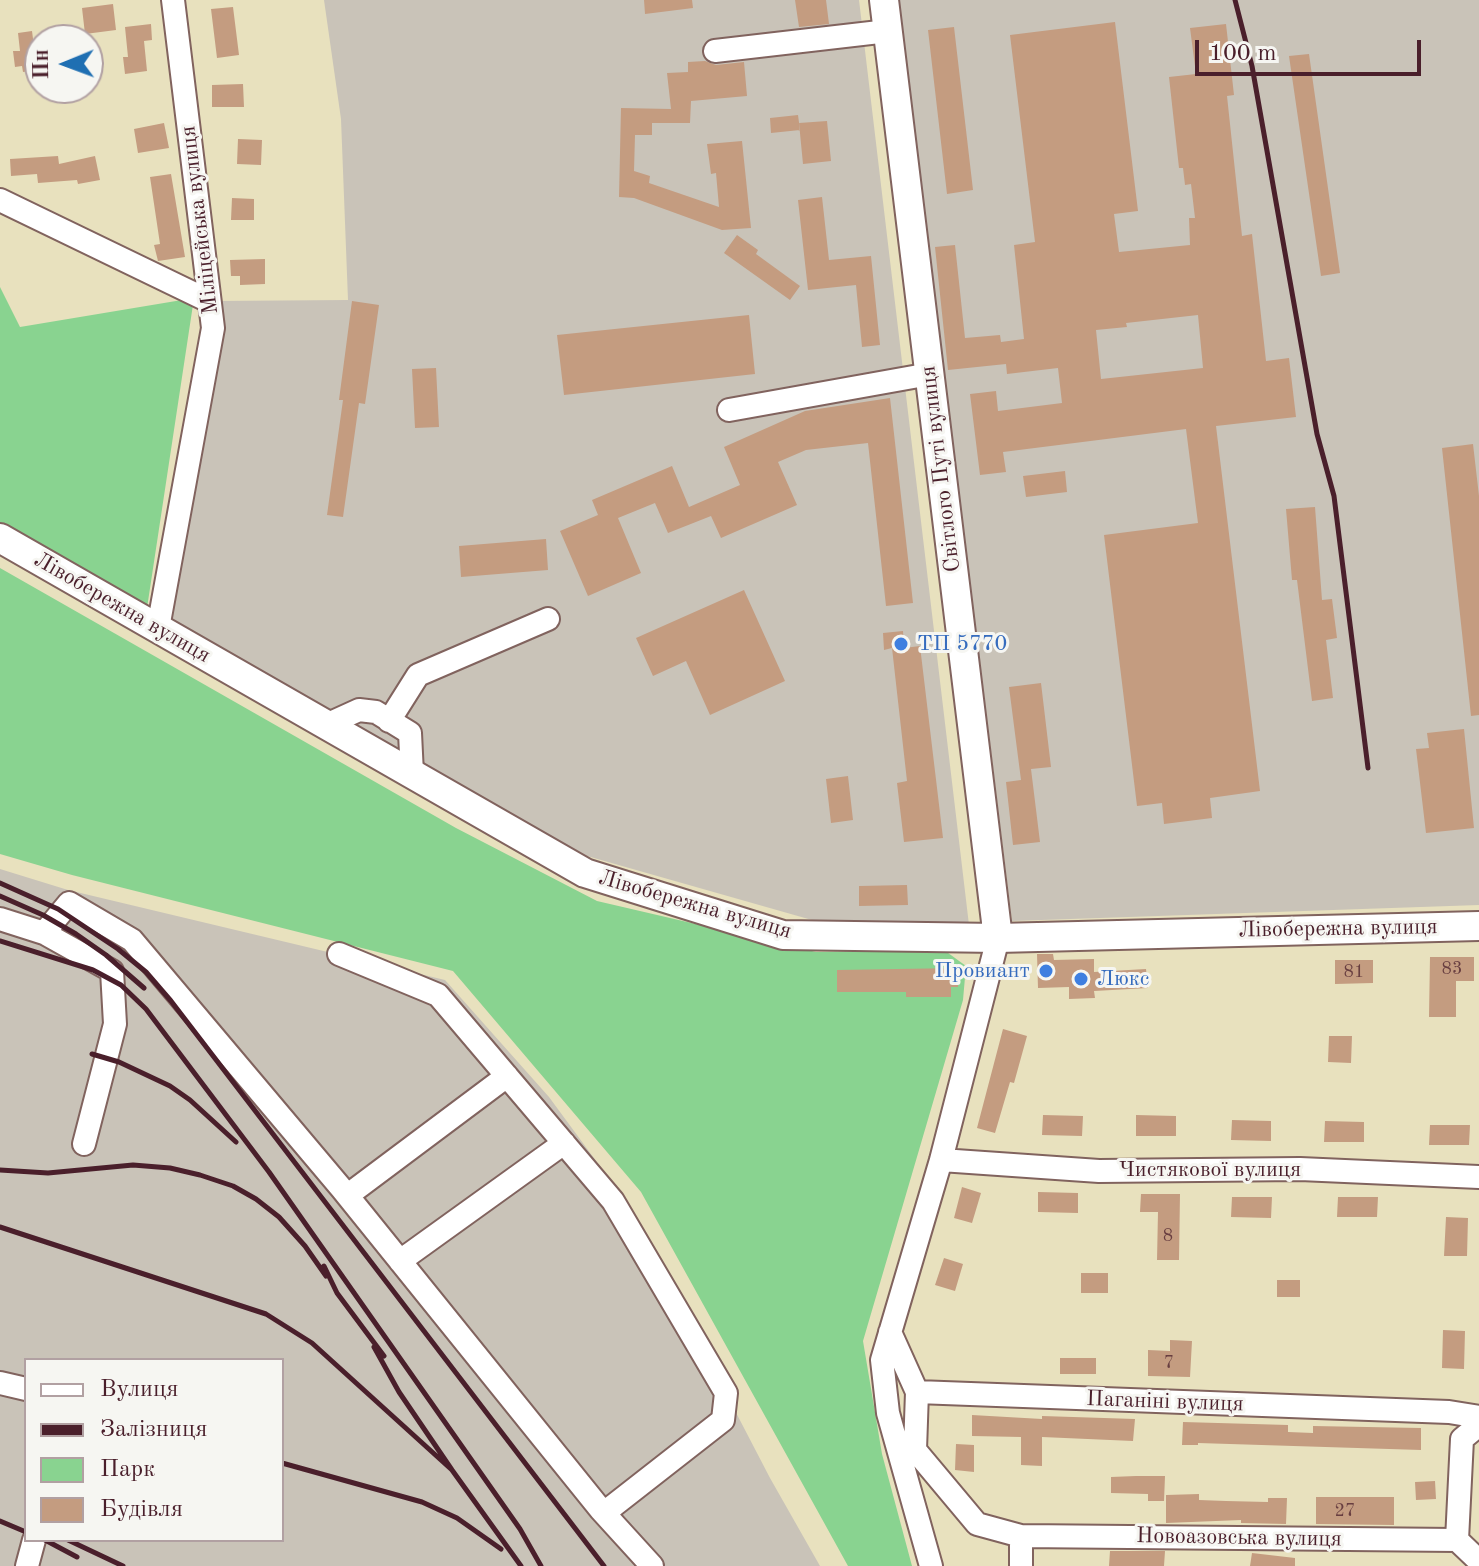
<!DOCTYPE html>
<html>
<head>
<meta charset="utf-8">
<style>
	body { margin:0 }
	#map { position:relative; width:1479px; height:1566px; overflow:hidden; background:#e8e1be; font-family:"Old Standard TT",serif }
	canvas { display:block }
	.legend { position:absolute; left:24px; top:1358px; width:260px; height:184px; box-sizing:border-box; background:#f6f6f2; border:2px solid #b1a0a2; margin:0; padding:10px 14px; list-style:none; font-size:24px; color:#4a1f2b }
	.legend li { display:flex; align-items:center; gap:16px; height:40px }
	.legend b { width:40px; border:2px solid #b1a0a2 }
	.north { position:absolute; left:24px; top:24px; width:80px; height:80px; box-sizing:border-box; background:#f6f6f2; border:2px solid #b1a0a2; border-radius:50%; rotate:269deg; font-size:22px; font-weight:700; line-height:32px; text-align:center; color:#4a1f2b }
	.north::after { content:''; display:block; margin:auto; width:28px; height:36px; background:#1f6fb2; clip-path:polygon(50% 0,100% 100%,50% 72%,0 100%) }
	.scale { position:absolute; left:1195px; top:40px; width:226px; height:36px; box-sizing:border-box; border:4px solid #4a1f2b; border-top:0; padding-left:10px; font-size:24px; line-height:28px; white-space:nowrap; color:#4a1f2b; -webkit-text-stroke:6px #f6f6f2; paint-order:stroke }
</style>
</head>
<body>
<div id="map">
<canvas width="1479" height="1566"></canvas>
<ul class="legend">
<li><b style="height:10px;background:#fff"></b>Вулиця</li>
<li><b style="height:10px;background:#4a1f2b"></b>Залізниця</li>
<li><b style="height:22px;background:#89d390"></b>Парк</li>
<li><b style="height:22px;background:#c49c80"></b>Будівля</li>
</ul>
<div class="north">Пн</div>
<div class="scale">100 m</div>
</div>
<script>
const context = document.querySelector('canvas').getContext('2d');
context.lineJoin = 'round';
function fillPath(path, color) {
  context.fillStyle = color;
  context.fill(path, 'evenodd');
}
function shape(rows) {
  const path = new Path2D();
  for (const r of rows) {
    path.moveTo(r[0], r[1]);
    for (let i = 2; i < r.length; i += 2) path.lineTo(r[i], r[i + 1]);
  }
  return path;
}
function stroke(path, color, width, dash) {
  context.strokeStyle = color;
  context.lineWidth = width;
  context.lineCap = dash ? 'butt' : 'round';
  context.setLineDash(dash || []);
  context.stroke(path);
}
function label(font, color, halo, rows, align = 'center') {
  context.font = font + ' "Old Standard TT",serif';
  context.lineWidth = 6;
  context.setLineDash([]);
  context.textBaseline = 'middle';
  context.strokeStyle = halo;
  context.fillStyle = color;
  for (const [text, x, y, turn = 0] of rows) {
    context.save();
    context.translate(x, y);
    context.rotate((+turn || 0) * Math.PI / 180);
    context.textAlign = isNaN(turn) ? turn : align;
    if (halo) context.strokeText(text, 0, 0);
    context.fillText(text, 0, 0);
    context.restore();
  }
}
const industrial = shape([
	[324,0,859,0,969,925,833,926,587,856,165,621,216,301,348,300,341,119],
	[898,0,1479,0,1479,905,1012,921],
	[0,869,68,890,445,980,549,1097,627,1203,770,1478,820,1566,0,1566],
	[26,1360,282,1360,282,1540,26,1540]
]);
const green = shape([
	[0,287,20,327,194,298,147,608,0,525],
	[0,568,456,828,597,901,816,952,944,950,966,966,963,1000,863,1341,882,1454,912,1566,848,1566,641,1192,453,971,72,875,0,854]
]);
const building = shape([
	[644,0,692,0,693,8,645,14],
	[795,0,826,0,829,24,799,27],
	[113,4,116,30,85,34,82,8],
	[233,7,239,55,217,58,211,9],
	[1115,22,1138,211,1114,214,1119,252,1190,245,1189,218,1195,218,1191,184,1185,185,1183,168,1179,168,1169,77,1196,74,1190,28,1226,24,1234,95,1227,96,1242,236,1252,234,1266,361,1289,358,1296,417,1216,426,1260,791,1210,798,1212,818,1164,824,1162,803,1137,806,1104,535,1198,523,1186,429,1003,452,1006,472,980,475,970,394,996,391,998,411,1062,403,1058,368,1007,374,1006,364,948,370,935,247,955,245,965,338,1000,335,1001,342,1024,339,1014,245,1035,242,1010,35],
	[1198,315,1203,368,1101,379,1096,330,1127,327,1126,323],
	[151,24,152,40,144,41,147,71,125,74,123,57,128,57,125,27],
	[954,27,973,190,947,194,928,30],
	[32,31,37,70,23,72,22,66,15,67,13,51,20,51,18,33],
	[1309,54,1340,273,1321,276,1289,56],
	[705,61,716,65,744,62,747,96,691,101,690,123,652,123,652,135,635,135,634,171,650,176,649,183,719,207,716,173,711,174,707,144,742,141,751,228,722,230,634,198,619,197,621,108,671,109,667,73,688,72,688,62],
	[243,84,244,107,212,107,212,85],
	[798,115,800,130,771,133,770,118],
	[827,121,831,161,803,164,799,123],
	[164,123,169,148,138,153,134,129],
	[238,139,262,140,261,165,237,164],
	[58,156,59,164,95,156,100,180,78,184,77,180,38,183,37,174,11,176,10,159],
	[171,174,185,257,158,261,154,245,160,244,150,177],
	[822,197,829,260,871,256,880,345,862,347,856,285,808,290,798,200],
	[232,198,254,199,254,220,231,220],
	[737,235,758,250,756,254,800,286,790,300,724,253],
	[265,259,265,284,240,285,240,276,231,276,230,260],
	[352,301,379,305,365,404,359,403,343,517,327,515,343,400,339,400],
	[749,315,755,374,564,395,557,335],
	[436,368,439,427,415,428,412,369],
	[890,398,913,603,886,606,868,443,806,450,778,462,797,505,721,538,711,516,668,533,655,503,618,518,641,573,588,596,560,531,598,515,592,500,672,466,689,507,740,485,724,447,805,411],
	[1473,444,1479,496,1479,715,1471,716,1442,448],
	[1065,471,1067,492,1026,497,1023,476],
	[1315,507,1322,600,1332,599,1337,638,1326,640,1333,698,1312,701,1297,580,1292,580,1286,509],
	[546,539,548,570,461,577,459,546],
	[744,590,785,681,710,715,686,661,653,676,636,638],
	[903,631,904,648,920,646,943,838,904,842,897,783,907,781,892,648,884,650,883,633],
	[1041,683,1051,767,1031,769,1040,842,1013,845,1006,782,1021,780,1009,687],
	[1464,729,1474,828,1426,833,1416,749,1429,748,1427,733],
	[848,776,853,820,831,823,826,779],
	[907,885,908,905,859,906,859,886],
	[1037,954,1053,954,1054,960,1094,959,1094,972,1146,969,1148,988,1094,991,1095,998,1069,999,1069,987,1038,988],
	[1430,957,1474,957,1474,981,1456,981,1456,1017,1429,1017],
	[1335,960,1373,960,1373,983,1335,984],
	[958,968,958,987,951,987,951,997,906,997,906,992,837,992,837,970],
	[1003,1029,1027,1036,1014,1083,1010,1082,995,1133,977,1128],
	[1329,1036,1352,1036,1351,1063,1328,1062],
	[1043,1115,1083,1116,1082,1136,1042,1135],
	[1136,1115,1176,1116,1176,1136,1136,1136],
	[1232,1120,1271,1121,1271,1141,1231,1140],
	[1325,1121,1364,1122,1364,1142,1324,1142],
	[1430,1125,1470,1125,1469,1145,1429,1145],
	[962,1187,981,1193,972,1223,954,1218],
	[1038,1192,1078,1193,1078,1213,1038,1212],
	[1141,1194,1180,1194,1179,1260,1157,1260,1158,1212,1140,1212],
	[1232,1197,1272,1197,1271,1218,1231,1217],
	[1338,1197,1378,1197,1377,1217,1337,1217],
	[1446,1217,1468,1218,1467,1256,1444,1256],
	[944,1258,963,1264,955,1291,935,1285],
	[1081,1273,1108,1273,1108,1293,1081,1293],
	[1277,1280,1300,1280,1300,1297,1277,1297],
	[1443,1330,1465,1331,1464,1369,1442,1368],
	[1170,1340,1192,1341,1190,1377,1148,1376,1148,1350,1170,1351],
	[1060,1358,1096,1358,1096,1374,1060,1374],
	[972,1415,1042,1419,1042,1416,1135,1419,1133,1441,1042,1437,1042,1466,1021,1465,1021,1437,972,1436],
	[1183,1422,1288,1425,1288,1432,1313,1433,1313,1426,1421,1428,1421,1450,1198,1443,1198,1445,1182,1445],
	[956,1444,974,1445,974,1472,955,1470],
	[1136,1476,1165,1476,1164,1501,1148,1501,1148,1494,1111,1493,1111,1477],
	[1435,1481,1436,1499,1416,1500,1415,1482],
	[1199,1494,1199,1500,1226,1501,1268,1502,1268,1498,1287,1498,1286,1524,1241,1523,1241,1520,1166,1523,1166,1495],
	[1316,1497,1394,1497,1394,1525,1316,1524],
	[1110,1551,1165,1551,1164,1566,1109,1566],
	[1252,1553,1295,1558,1295,1566,1250,1566]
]);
const minor = shape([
	[715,51,888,31],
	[0,200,209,301],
	[729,410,930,374],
	[158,628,213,328,173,0],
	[389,721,418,675,548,619],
	[326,725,359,710,376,712,410,733,412,774],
	[0,919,44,933,112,971,115,1024,84,1144],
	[44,933,69,903,132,940,342,1189,601,1510,652,1566],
	[339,954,438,995,613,1201,726,1393,723,1420,604,1513],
	[941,1160,1099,1171,1300,1169,1479,1177],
	[348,1195,507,1076],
	[400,1261,564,1143],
	[890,1332,917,1392,1449,1412,1479,1417],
	[0,1383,26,1389],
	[917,1392,915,1450,977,1524,1021,1536,1021,1566],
	[1479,1425,1462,1439,1457,1540,1479,1561],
	[1021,1536,1457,1540],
	[27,1566,34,1540],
	[931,1566,888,1413,882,1360,941,1160,998,938]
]);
const major = shape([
	[884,0,998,938],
	[0,538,585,873,783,935,998,938,1479,926]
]);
const rail = shape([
	[1235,0,1252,66,1317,434,1334,496,1368,768],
	[0,883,58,909,118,949,146,972,171,1001,604,1566],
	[0,896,43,915,76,934,106,955,144,988],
	[0,941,93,970,121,985,146,1009,269,1172,520,1529,541,1566],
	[92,1054,119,1062,170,1086,190,1100,236,1142],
	[0,1170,48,1173,133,1165,170,1168,200,1175,233,1186,256,1199,279,1217,305,1246,326,1276],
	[0,1227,266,1314,312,1343,452,1470],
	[324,1266,337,1293,384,1356],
	[374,1347,399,1392,452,1470,521,1566],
	[282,1463,422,1502,457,1518,501,1549],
	[0,1521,26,1532],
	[45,1540,77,1557],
	[68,1540,123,1566]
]);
const markers = [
	[901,644,8,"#3f7fe0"],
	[1046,971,8,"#3f7fe0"],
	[1081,979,8,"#3f7fe0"]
];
const numberNames = [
	["83",1452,969],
	["81",1354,972],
	["8",1168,1236],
	["7",1169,1363],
	["27",1345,1511]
];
const streetNames = [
	["Міліцейська вулиця",200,220,-97],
	["Світлого Путі вулиця",941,469,-97],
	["Лівобережна вулиця",122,608,30],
	["Лівобережна вулиця",695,905,16],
	["Лівобережна вулиця",1338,929,-1],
	["Чистякової вулиця",1210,1170],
	["Паганіні вулиця",1165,1402,2],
	["Новоазовська вулиця",1239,1538,1]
];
const shopNames = [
	["ТП 5770",917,644],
	["Провиант",1030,971,"right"],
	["Люкс",1097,979]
];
fillPath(industrial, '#c9c3b8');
fillPath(green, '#89d390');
fillPath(building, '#c49c80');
stroke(minor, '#81635e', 26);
stroke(major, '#81635e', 32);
stroke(minor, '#fff', 22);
stroke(major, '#fff', 28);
stroke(rail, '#4a1f2b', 5);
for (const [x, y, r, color] of markers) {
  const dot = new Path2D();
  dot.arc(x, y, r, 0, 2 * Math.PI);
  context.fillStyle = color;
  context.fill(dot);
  stroke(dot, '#f6f6f2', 3);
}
label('18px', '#683e40', null, numberNames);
label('22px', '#4a1f2b', '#f6f6f2', streetNames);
label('22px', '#366cbe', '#f6f6f2', shopNames, 'left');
</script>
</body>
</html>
